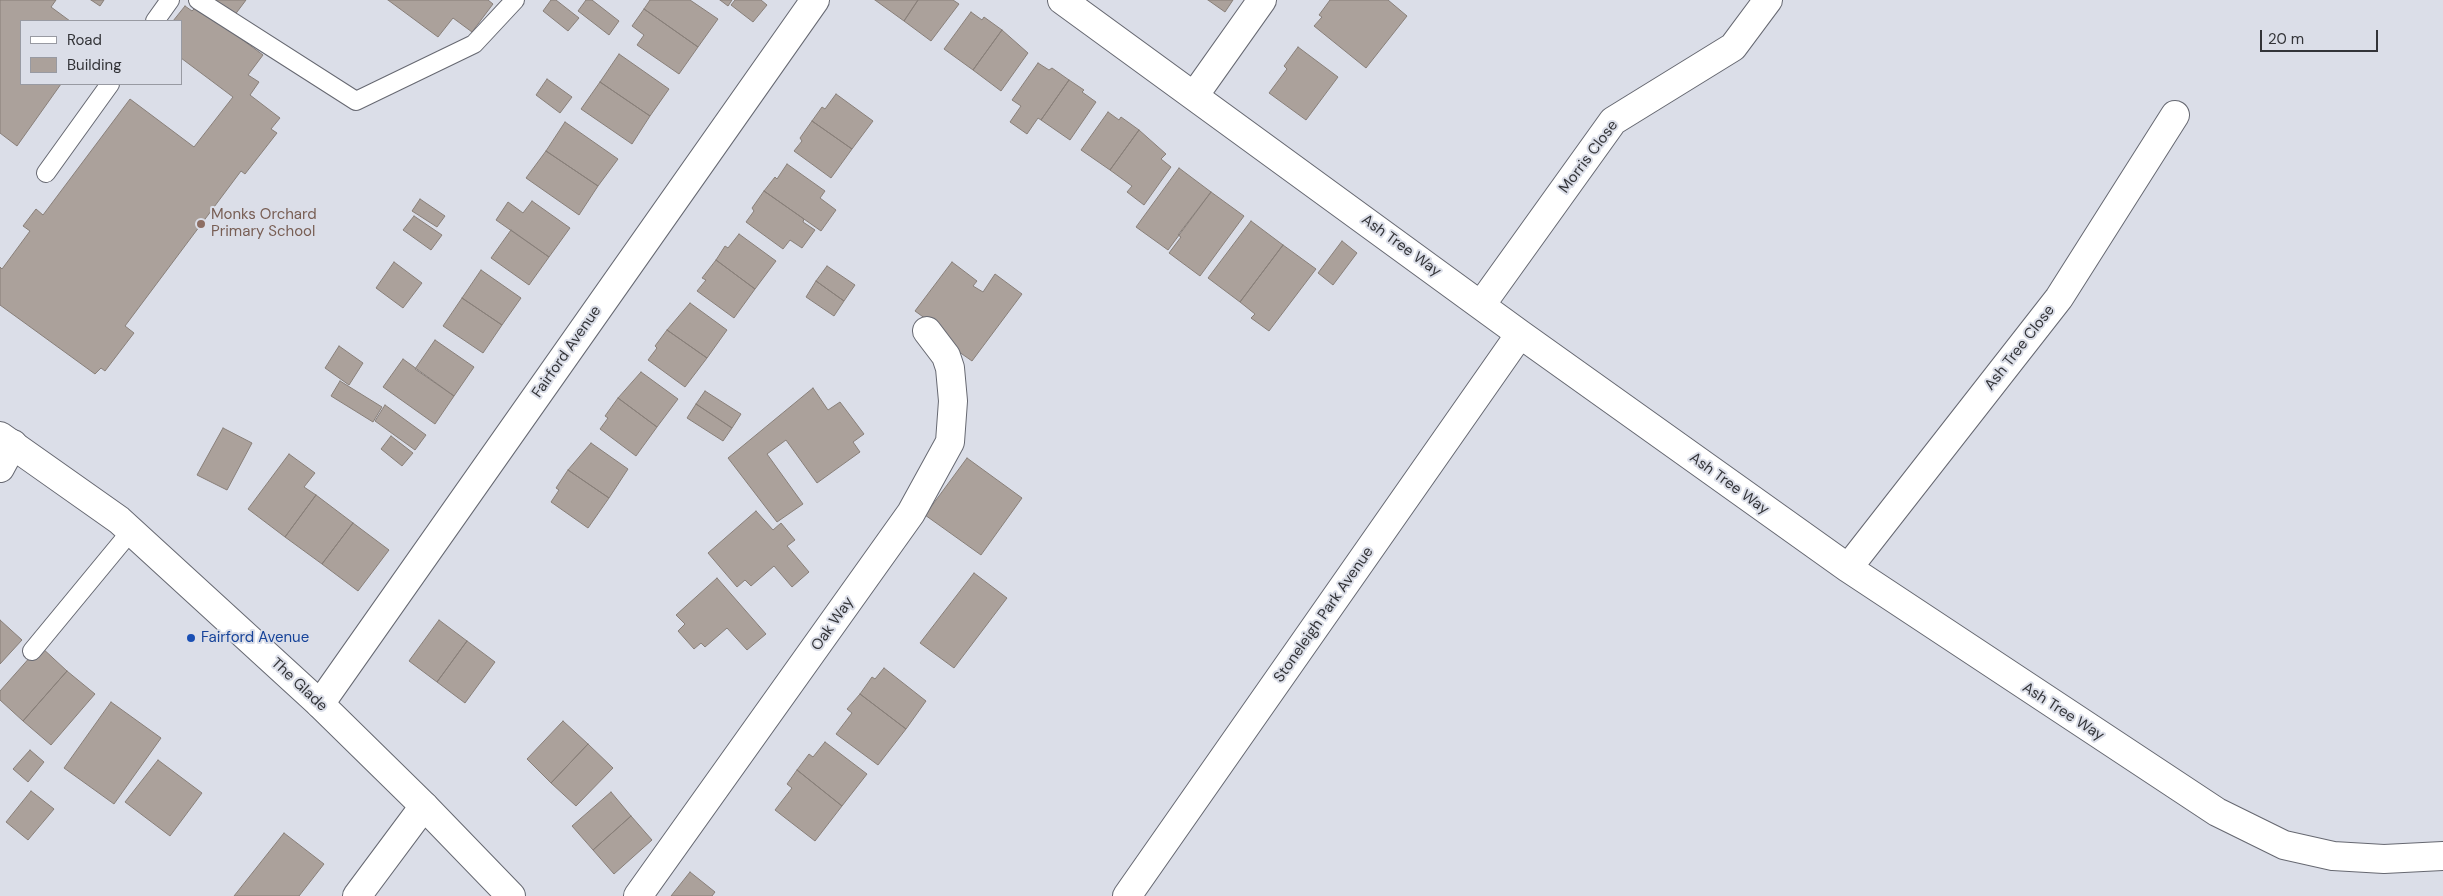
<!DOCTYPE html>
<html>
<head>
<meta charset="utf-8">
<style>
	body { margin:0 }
	#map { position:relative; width:2443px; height:896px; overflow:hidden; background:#dbdee8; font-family:"DM Sans",sans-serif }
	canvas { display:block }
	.legend { position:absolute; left:20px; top:20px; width:162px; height:65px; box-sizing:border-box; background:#dbdee8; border:1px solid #989aa2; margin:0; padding:6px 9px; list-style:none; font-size:15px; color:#333438 }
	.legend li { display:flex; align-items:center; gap:10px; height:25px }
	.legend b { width:25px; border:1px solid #989aa2 }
	.scale { position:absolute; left:2260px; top:30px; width:118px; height:22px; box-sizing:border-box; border:2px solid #333438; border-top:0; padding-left:6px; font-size:15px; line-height:18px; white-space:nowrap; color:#333438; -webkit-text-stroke:4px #dbdee8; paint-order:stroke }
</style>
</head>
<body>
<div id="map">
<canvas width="2443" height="896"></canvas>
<ul class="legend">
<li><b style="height:6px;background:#fff"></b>Road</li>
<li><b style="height:14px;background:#aba19b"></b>Building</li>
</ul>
<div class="scale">20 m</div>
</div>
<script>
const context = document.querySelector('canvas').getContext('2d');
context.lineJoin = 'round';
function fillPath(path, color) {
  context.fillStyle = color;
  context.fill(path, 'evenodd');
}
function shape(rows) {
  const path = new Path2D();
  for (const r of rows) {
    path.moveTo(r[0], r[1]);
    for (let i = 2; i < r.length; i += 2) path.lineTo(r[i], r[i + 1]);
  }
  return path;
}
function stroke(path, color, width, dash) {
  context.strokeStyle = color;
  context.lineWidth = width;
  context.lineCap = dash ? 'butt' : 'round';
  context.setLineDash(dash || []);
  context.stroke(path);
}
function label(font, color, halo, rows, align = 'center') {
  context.font = font + ' "DM Sans",sans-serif';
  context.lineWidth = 4;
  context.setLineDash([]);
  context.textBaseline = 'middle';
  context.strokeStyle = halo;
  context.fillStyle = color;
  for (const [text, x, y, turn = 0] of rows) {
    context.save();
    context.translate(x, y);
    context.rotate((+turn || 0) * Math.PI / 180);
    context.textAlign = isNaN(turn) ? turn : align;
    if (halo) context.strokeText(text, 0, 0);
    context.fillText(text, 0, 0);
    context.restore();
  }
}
const building = shape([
	[0,0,56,0,51,7,70,21,21,21,21,84,61,84,17,146,0,133,0,0],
	[91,0,104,0,100,6,91,0],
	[212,0,246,0,234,16,212,0],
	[388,0,488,0,493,4,472,32,453,18,438,37,388,0],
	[551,0,556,0,579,18,568,31,543,11,551,0],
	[586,0,592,0,619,21,609,35,578,11,586,0],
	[650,0,690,0,718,19,698,47,644,9,650,0],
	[720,0,732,0,728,6,720,0],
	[735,0,761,0,767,5,753,22,731,5,735,0],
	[875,0,918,0,904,21,875,0],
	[918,0,953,0,959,4,931,41,904,21,918,0],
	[1208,0,1233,0,1225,12,1208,0],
	[1330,0,1388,0,1407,16,1366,68,1314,26,1322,17,1319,15,1330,0],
	[185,6,192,11,197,6,263,55,248,75,259,82,250,95,280,118,271,129,277,133,245,174,241,171,125,326,134,333,105,371,101,368,95,374,0,305,0,267,2,269,30,231,23,226,36,209,43,215,130,99,194,147,233,97,181,58,181,21,173,21,185,6],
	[644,9,698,47,679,74,637,45,644,35,632,26,644,9],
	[971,12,982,20,984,17,1002,30,973,70,944,49,971,12],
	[1002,30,1028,53,1001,91,973,70,1002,30],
	[1298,47,1338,77,1306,120,1269,93,1287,69,1284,66,1298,47],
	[619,54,669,89,650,116,600,82,619,54],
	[1038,63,1049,70,1052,68,1069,80,1041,120,1038,118,1027,134,1010,122,1021,106,1012,100,1038,63],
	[547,79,572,97,560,113,536,95,547,79],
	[1069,80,1084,90,1082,92,1096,102,1070,140,1041,120,1069,80],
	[600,82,650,116,632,144,581,109,600,82],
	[836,94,873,121,852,149,812,121,822,107,825,109,836,94],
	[1108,112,1119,120,1121,117,1139,130,1110,170,1081,150,1108,112],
	[812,121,852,149,831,178,794,151,802,141,800,138,812,121],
	[565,122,618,159,598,186,546,151,565,122],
	[1139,130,1166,154,1161,159,1171,167,1144,205,1127,192,1132,186,1110,170,1139,130],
	[546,151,598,186,579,215,526,178,546,151],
	[787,164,825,191,820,198,836,210,821,231,764,191,775,177,777,179,787,164],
	[1179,168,1211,192,1168,250,1136,227,1179,168],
	[764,191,804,219,803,222,815,230,802,248,790,240,783,249,746,222,754,211,752,208,764,191],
	[1211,192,1244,216,1200,276,1169,253,1181,237,1178,235,1211,192],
	[420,199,445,216,437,227,412,211,420,199],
	[532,201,570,228,549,257,496,220,508,202,523,213,532,201],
	[414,216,442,235,431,250,403,230,414,216],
	[1251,221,1283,245,1240,302,1208,278,1251,221],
	[511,230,549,257,529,285,491,258,511,230],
	[739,234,776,261,755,289,716,260,725,246,728,248,739,234],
	[1342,241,1357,253,1333,285,1318,273,1342,241],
	[1283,245,1316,269,1269,331,1251,318,1255,314,1240,302,1283,245],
	[716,260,755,289,734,318,697,291,706,280,702,278,716,260],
	[394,262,422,283,403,308,376,288,394,262],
	[952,262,977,281,973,286,983,292,995,274,1022,294,972,361,942,340,941,330,915,311,952,262],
	[827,266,855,285,844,301,816,281,827,266],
	[481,270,521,298,502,325,462,298,481,270],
	[816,281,844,301,834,316,806,297,816,281],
	[462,298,502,325,483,353,443,326,462,298],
	[690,303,727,330,707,358,667,330,690,303],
	[667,330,707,358,685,387,648,360,657,348,655,346,667,330],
	[435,340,474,367,454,396,415,369,435,340],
	[339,346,363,363,349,385,325,368,339,346],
	[403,359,454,396,435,424,383,387,403,359],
	[641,372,678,399,657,427,618,398,641,372],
	[340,381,382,407,373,422,331,396,340,381],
	[813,388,828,410,840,402,864,434,853,442,860,452,817,483,786,440,767,454,803,504,777,522,728,458,813,388],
	[705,391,741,414,732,428,696,404,705,391],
	[618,398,657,427,636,456,600,429,608,418,605,416,618,398],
	[696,404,732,428,723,441,687,418,696,404],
	[385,405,426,435,415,450,375,421,385,405],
	[223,428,252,443,227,490,197,475,223,428],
	[391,436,413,453,402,466,381,449,391,436],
	[591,443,628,469,609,498,568,470,591,443],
	[289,454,315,473,304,487,316,495,285,537,248,509,289,454],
	[967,458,1022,498,981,555,925,515,967,458],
	[568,470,609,498,588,528,551,502,559,490,556,488,568,470],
	[316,495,353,523,322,564,285,537,316,495],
	[756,511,773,530,781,523,795,540,787,546,809,572,792,587,774,566,751,586,745,580,737,587,708,553,756,511],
	[353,523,389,550,358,591,322,564,353,523],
	[974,573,1007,598,954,668,920,643,974,573],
	[717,578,766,634,747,650,727,628,705,647,701,643,694,649,678,631,685,624,676,615,717,578],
	[0,620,22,640,0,664,0,620],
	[439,620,467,641,437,682,409,661,439,620],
	[467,641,495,662,465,703,437,682,467,641],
	[40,646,67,671,23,721,0,700,0,691,40,646],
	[884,668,926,701,906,729,860,694,872,677,875,679,884,668],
	[67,671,95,694,51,745,23,721,67,671],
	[860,694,906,729,878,765,836,734,852,713,847,709,860,694],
	[111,702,161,738,114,804,64,768,111,702],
	[563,721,588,744,551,783,527,759,563,721],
	[825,742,867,774,842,806,797,770,809,754,813,757,825,742],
	[588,744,613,768,576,806,551,783,588,744],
	[30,750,44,762,28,782,13,769,30,750],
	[158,760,202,793,170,836,125,802,158,760],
	[797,770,842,806,815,841,775,810,792,788,787,784,797,770],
	[31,791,54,809,28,840,6,822,31,791],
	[611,792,631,816,593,850,572,826,611,792],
	[631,816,652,840,614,874,593,850,631,816],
	[284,833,324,864,299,896,234,896,284,833],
	[690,872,715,892,712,896,671,896,690,872]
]);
const service = shape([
	[198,0,356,101,474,44,515,0],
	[155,21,170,0],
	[46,173,110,84],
	[32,651,131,531]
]);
const minor = shape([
	[1062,0,1520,334,1848,568,2217,812,2284,845,2333,856,2384,859,2443,856],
	[1194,96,1262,0],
	[1481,305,1613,121,1733,47,1768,0],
	[0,468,13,444],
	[1848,568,2059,298,2175,115],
	[320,704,815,0],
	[357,896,424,806],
	[638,896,911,513,950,442,953,401,950,368,946,356,927,331],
	[1127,896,1520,334]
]);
const tertiary = shape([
	[0,436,119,520,320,704,424,806,511,896]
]);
const markers = [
	[201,224,5,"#8d6e63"],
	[191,638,5,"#1a4fb4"]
];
const streetNames = [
	["Morris Close",1589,157,-53],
	["Ash Tree Way",1401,246,36],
	["Ash Tree Close",2020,348,-52],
	["Fairford Avenue",567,352,-55],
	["Ash Tree Way",1729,484,36],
	["Stoneleigh Park Avenue",1324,615,-55],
	["Oak Way",833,624,-55],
	["The Glade",299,685,43],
	["Ash Tree Way",2063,712,33]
];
const educationNames = [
	["Monks Orchard",211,215],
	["Primary School",211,232]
];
const transitNames = [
	["Fairford Avenue",201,638]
];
fillPath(building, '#aba19b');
stroke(building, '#887f79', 1);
stroke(service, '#666871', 20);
stroke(minor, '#666871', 30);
stroke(tertiary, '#666871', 30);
stroke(service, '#fff', 18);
stroke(minor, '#fff', 28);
stroke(tertiary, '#fff', 28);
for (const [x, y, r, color] of markers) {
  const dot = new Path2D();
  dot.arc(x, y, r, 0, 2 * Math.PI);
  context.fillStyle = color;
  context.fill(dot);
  stroke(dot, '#dbdee8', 2);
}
label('15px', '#333438', '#dbdee8', streetNames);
label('15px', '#785e54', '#dbdee8', educationNames, 'left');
label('15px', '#164399', '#dbdee8', transitNames, 'left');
</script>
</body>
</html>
